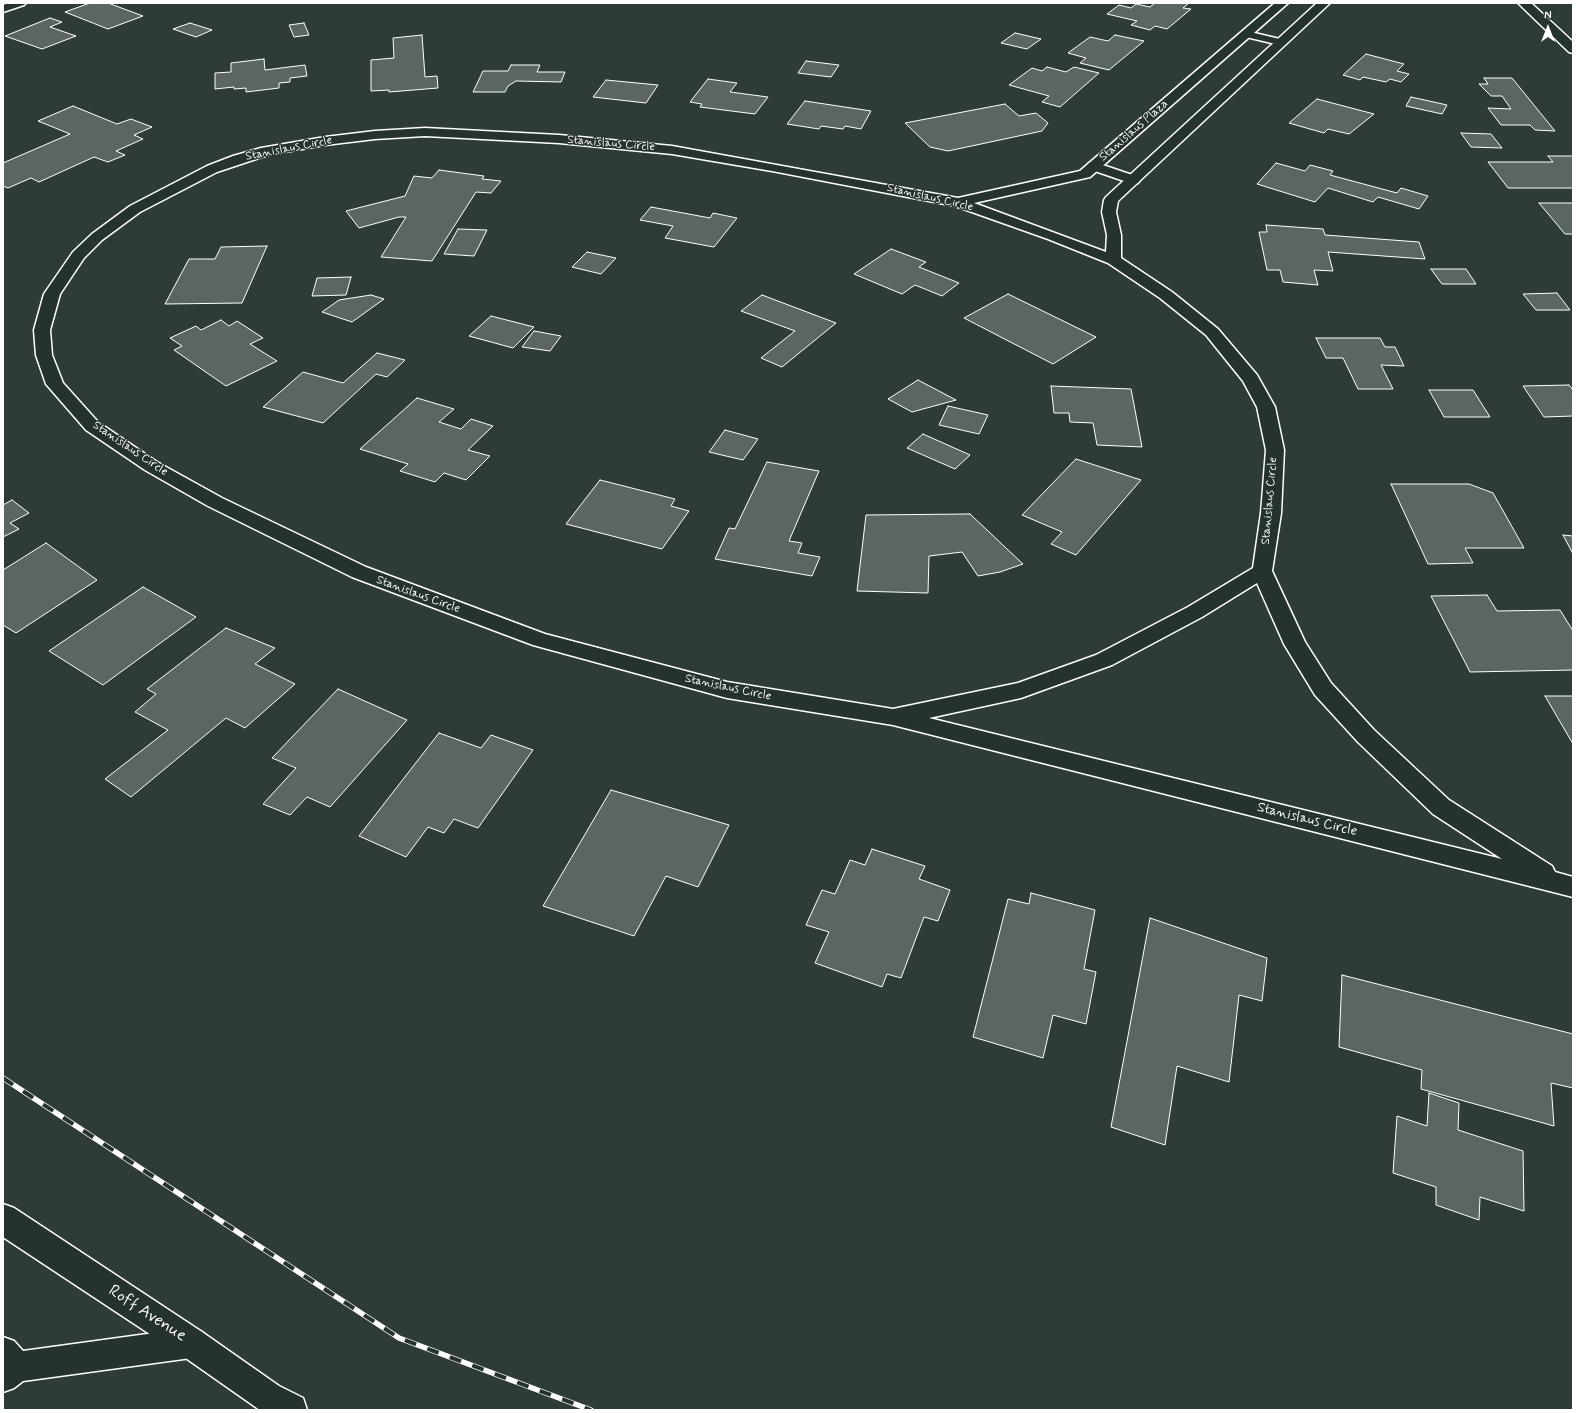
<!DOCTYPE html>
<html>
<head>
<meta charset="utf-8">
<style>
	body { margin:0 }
	#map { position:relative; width:1576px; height:1413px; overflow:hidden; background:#2f3b35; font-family:Mynerve,sans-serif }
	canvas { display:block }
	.frame { position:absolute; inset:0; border:4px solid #fff; pointer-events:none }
	.north { position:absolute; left:1528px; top:8px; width:40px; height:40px; -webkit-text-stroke:3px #26332d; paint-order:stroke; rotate:0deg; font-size:11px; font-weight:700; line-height:16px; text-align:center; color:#fff }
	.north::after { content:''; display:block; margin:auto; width:14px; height:18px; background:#fff; clip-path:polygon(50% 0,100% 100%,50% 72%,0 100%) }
</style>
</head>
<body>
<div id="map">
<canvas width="1576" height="1413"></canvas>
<div class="frame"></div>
<div class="north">N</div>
</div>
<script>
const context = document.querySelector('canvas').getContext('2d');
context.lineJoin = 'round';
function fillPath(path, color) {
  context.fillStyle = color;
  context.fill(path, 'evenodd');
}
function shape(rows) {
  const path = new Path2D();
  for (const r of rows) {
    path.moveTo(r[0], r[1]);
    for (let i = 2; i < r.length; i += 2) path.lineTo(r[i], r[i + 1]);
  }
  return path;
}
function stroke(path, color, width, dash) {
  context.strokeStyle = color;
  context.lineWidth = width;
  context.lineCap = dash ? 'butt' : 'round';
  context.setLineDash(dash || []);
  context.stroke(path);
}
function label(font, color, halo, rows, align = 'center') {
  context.font = font + ' Mynerve,sans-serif';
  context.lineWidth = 3;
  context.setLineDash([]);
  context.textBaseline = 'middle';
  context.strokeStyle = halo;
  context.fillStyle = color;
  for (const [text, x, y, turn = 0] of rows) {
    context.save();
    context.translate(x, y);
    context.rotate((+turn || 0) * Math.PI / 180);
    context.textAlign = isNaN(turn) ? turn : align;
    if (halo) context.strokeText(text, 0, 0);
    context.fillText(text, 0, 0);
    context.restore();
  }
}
const building = shape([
	[90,3,108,3,143,16,108,29,65,12,90,3],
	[1155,3,1189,3,1183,8,1191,9,1167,29,1155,26,1150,30,1131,25,1137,21,1107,14,1119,5,1131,8,1136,4,1150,7,1155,3],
	[50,18,62,22,50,27,76,36,42,49,5,36,50,18],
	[190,23,212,30,196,37,173,29,190,23],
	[304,23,309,35,294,37,289,25,304,23],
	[1015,33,1041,39,1027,49,1001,43,1015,33],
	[422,35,425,77,437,76,438,88,389,92,389,90,371,91,371,60,394,58,393,38,422,35],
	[1115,35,1144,41,1109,70,1080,63,1086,58,1068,53,1090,37,1108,41,1115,35],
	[1366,54,1404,64,1397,71,1409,74,1401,82,1390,79,1386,82,1363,77,1360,80,1343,75,1366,54],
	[264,59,265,70,305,65,307,76,290,78,290,82,279,83,279,88,246,92,246,88,234,89,234,87,215,89,215,73,231,72,231,63,264,59],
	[806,61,839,65,831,77,798,73,806,61],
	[511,65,540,65,537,72,565,72,561,82,516,81,508,86,505,92,473,92,483,71,508,71,511,65],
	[1047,67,1066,72,1074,67,1099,73,1060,107,1042,102,1049,96,1009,85,1032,68,1042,71,1047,67],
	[1484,78,1512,78,1555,131,1535,130,1530,125,1501,125,1488,108,1511,109,1502,96,1491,96,1479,84,1488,84,1484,78],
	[708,79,737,83,730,92,768,97,755,114,700,107,702,104,690,102,708,79],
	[606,80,658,85,646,103,593,97,606,80],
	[1411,97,1447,105,1442,114,1406,106,1411,97],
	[1317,99,1374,114,1349,134,1328,129,1324,133,1289,123,1317,99],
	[805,101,871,111,861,129,845,126,843,129,821,126,819,129,787,124,805,101],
	[1005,104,1019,116,1036,113,1048,123,1042,131,948,151,930,147,905,123,1005,104],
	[73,106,117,124,131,119,152,127,134,135,143,139,116,151,125,155,108,162,94,157,39,182,31,178,8,188,3,186,3,163,70,134,38,121,73,106],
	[1461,133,1491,134,1502,148,1471,147,1461,133],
	[1548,156,1573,156,1573,188,1508,188,1488,162,1553,162,1548,156],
	[1276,163,1305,171,1310,165,1333,171,1330,175,1397,193,1401,188,1428,196,1419,209,1378,197,1373,202,1328,188,1315,202,1257,184,1276,163],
	[439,170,484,176,482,179,501,181,491,193,476,192,432,261,381,257,406,217,399,217,359,228,346,211,405,196,414,176,432,178,439,170],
	[1539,203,1573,203,1573,234,1565,234,1539,203],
	[651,207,710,218,713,213,737,218,714,247,665,238,673,226,640,220,651,207],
	[1266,225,1323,229,1325,235,1419,242,1425,259,1328,252,1333,271,1314,270,1318,285,1283,282,1280,270,1267,270,1259,232,1267,232,1266,225],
	[458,229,487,230,474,256,444,254,458,229],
	[267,246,242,303,165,304,189,259,215,259,221,247,267,246],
	[891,249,926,262,919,267,959,283,942,296,915,285,902,294,854,274,891,249],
	[587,252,616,258,601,274,572,267,587,252],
	[1431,269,1466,269,1476,284,1442,284,1431,269],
	[351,277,346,295,312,296,317,278,351,277],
	[1557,293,1570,310,1536,310,1523,294,1557,293],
	[1008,294,1096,337,1053,364,964,318,1008,294],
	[371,295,384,299,352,322,322,312,339,300,371,295],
	[762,295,836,323,782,367,761,358,795,331,741,311,762,295],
	[491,316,534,327,513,348,469,336,491,316],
	[221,320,229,326,237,321,263,338,250,344,277,361,226,386,174,350,182,346,170,338,196,326,201,330,221,320],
	[534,331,561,336,550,351,522,347,534,331],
	[1316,338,1380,338,1385,347,1395,347,1404,366,1381,365,1393,389,1358,389,1343,358,1326,358,1316,338],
	[377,353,405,360,387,377,376,374,323,423,263,407,303,372,343,383,377,353],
	[918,380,956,400,912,412,888,399,918,380],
	[1569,385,1573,390,1573,416,1544,417,1523,386,1569,385],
	[1051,386,1131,389,1142,447,1097,445,1093,423,1070,422,1069,413,1054,413,1051,386],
	[1429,390,1473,390,1490,417,1444,417,1429,390],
	[417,398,454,409,439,422,461,429,471,419,493,426,468,450,490,456,466,480,444,473,435,482,400,471,408,464,360,449,417,398],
	[948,406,988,415,979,434,939,425,948,406],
	[725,430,758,439,743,460,709,452,725,430],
	[923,434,970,455,955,469,907,448,923,434],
	[1076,459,1141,480,1076,555,1051,544,1062,532,1022,515,1076,459],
	[767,462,819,471,789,541,802,543,798,553,820,557,812,576,715,559,729,528,735,529,767,462],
	[600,480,675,499,671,506,689,511,662,549,566,524,600,480],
	[1391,484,1469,484,1493,493,1524,548,1465,548,1473,563,1428,564,1391,484],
	[12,500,29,513,10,523,19,529,3,537,3,505,12,500],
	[970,514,1023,564,1000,572,978,576,962,552,929,556,928,593,857,591,866,515,970,514],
	[1563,535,1573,536,1573,554,1563,535],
	[46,543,97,580,16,633,3,625,3,570,46,543],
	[143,587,196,617,103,685,49,651,143,587],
	[1487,595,1497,611,1560,610,1573,631,1573,670,1470,672,1431,596,1487,595],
	[226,628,275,648,255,664,295,684,245,728,226,718,131,797,105,779,168,730,135,712,156,694,147,689,226,628],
	[338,689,407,720,330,807,307,797,290,815,263,804,296,768,272,758,338,689],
	[1545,696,1573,696,1573,744,1545,696],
	[439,733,481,748,491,735,533,750,478,828,454,819,444,833,428,827,406,857,359,836,439,733],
	[611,790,729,825,698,887,666,876,634,936,543,906,611,790],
	[872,849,925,866,919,879,950,890,938,921,924,917,901,978,887,974,882,987,815,963,829,932,806,925,822,890,835,894,850,860,865,865,872,849],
	[1031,893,1095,910,1084,969,1096,972,1086,1024,1053,1015,1043,1058,973,1037,1008,899,1029,904,1031,893],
	[1150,918,1267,958,1262,1001,1239,995,1229,1082,1177,1066,1165,1145,1111,1127,1150,918],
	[1342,975,1573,1034,1573,1088,1551,1083,1554,1126,1421,1089,1422,1070,1339,1047,1342,975],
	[1429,1093,1459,1103,1458,1130,1523,1151,1524,1211,1480,1197,1479,1220,1436,1205,1436,1187,1393,1173,1397,1116,1427,1126,1429,1093]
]);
const service = shape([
	[1246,31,1284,40,1286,42,1284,44,1280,45,1242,36,1240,34,1242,32,1246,31],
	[1094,162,1138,177,1140,180,1138,183,1133,184,1089,169,1087,166,1089,163,1094,162],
	[191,1328,202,1332,206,1343,202,1354,191,1358,23,1381,14,1388,3,1392,3,1337,14,1341,23,1351,191,1328]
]);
const minor = shape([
	[9,3,26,3,24,5,3,12,3,5,9,3],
	[1275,3,1288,3,1090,177,974,203,1106,252,1107,235,1102,212,1104,200,1106,197,1317,3,1330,3,1118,201,1116,212,1121,235,1121,258,1172,292,1218,329,1257,375,1275,407,1284,450,1281,513,1272,571,1305,642,1331,683,1374,730,1449,800,1552,866,1555,872,1573,877,1573,897,893,725,727,698,533,645,352,577,208,506,145,470,86,430,46,384,36,355,34,330,44,294,73,252,92,234,130,206,207,166,233,156,261,148,325,137,375,131,425,128,559,135,672,146,958,198,1080,171,1275,3],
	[425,136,559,143,672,154,772,171,955,206,1048,239,1108,263,1160,298,1206,335,1243,381,1257,407,1266,450,1261,513,1253,568,1188,607,1096,655,1018,683,893,709,727,682,545,634,366,567,222,498,157,462,98,422,63,383,52,355,50,330,60,294,84,258,102,240,140,212,217,172,268,155,325,145,375,139,425,136],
	[1257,583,1284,644,1315,695,1358,742,1433,814,1502,859,929,718,1021,698,1112,665,1202,617,1257,583],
	[3,1204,14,1208,202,1332,279,1386,303,1398,307,1410,259,1410,257,1408,180,1354,3,1237,3,1204]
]);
const primary = shape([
	[1518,3,1531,3,1573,42,1573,53,1569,52,1518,3]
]);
const rail = shape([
	[3,1078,399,1338,591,1410]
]);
const farStreetnames = [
	["Stanislaus Plaza",1134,131,-41],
	["Stanislaus Circle",611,144,5],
	["Stanislaus Circle",289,149,-11],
	["Stanislaus Circle",930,198,13],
	["Stanislaus Circle",130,449,34],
	["Stanislaus Circle",1270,501,-85],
	["Stanislaus Circle",418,595,20],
	["Stanislaus Circle",728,688,12]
];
const streetNames = [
	["Stanislaus Circle",1307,820,14]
];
const nearStreetnames = [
	["Roff Avenue",147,1314,33]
];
fillPath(building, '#5b6661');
stroke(building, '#fff', 1);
stroke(service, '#fff', 3);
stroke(minor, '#fff', 3);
stroke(primary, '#fff', 3);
fillPath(service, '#26332d');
fillPath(minor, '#26332d');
fillPath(primary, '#26332d');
stroke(rail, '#fff', 5.5);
stroke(rail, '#26332d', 4, [12]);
label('12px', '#fff', '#26332d', farStreetnames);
label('14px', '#fff', '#26332d', streetNames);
label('17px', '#fff', '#26332d', nearStreetnames);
</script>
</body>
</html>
